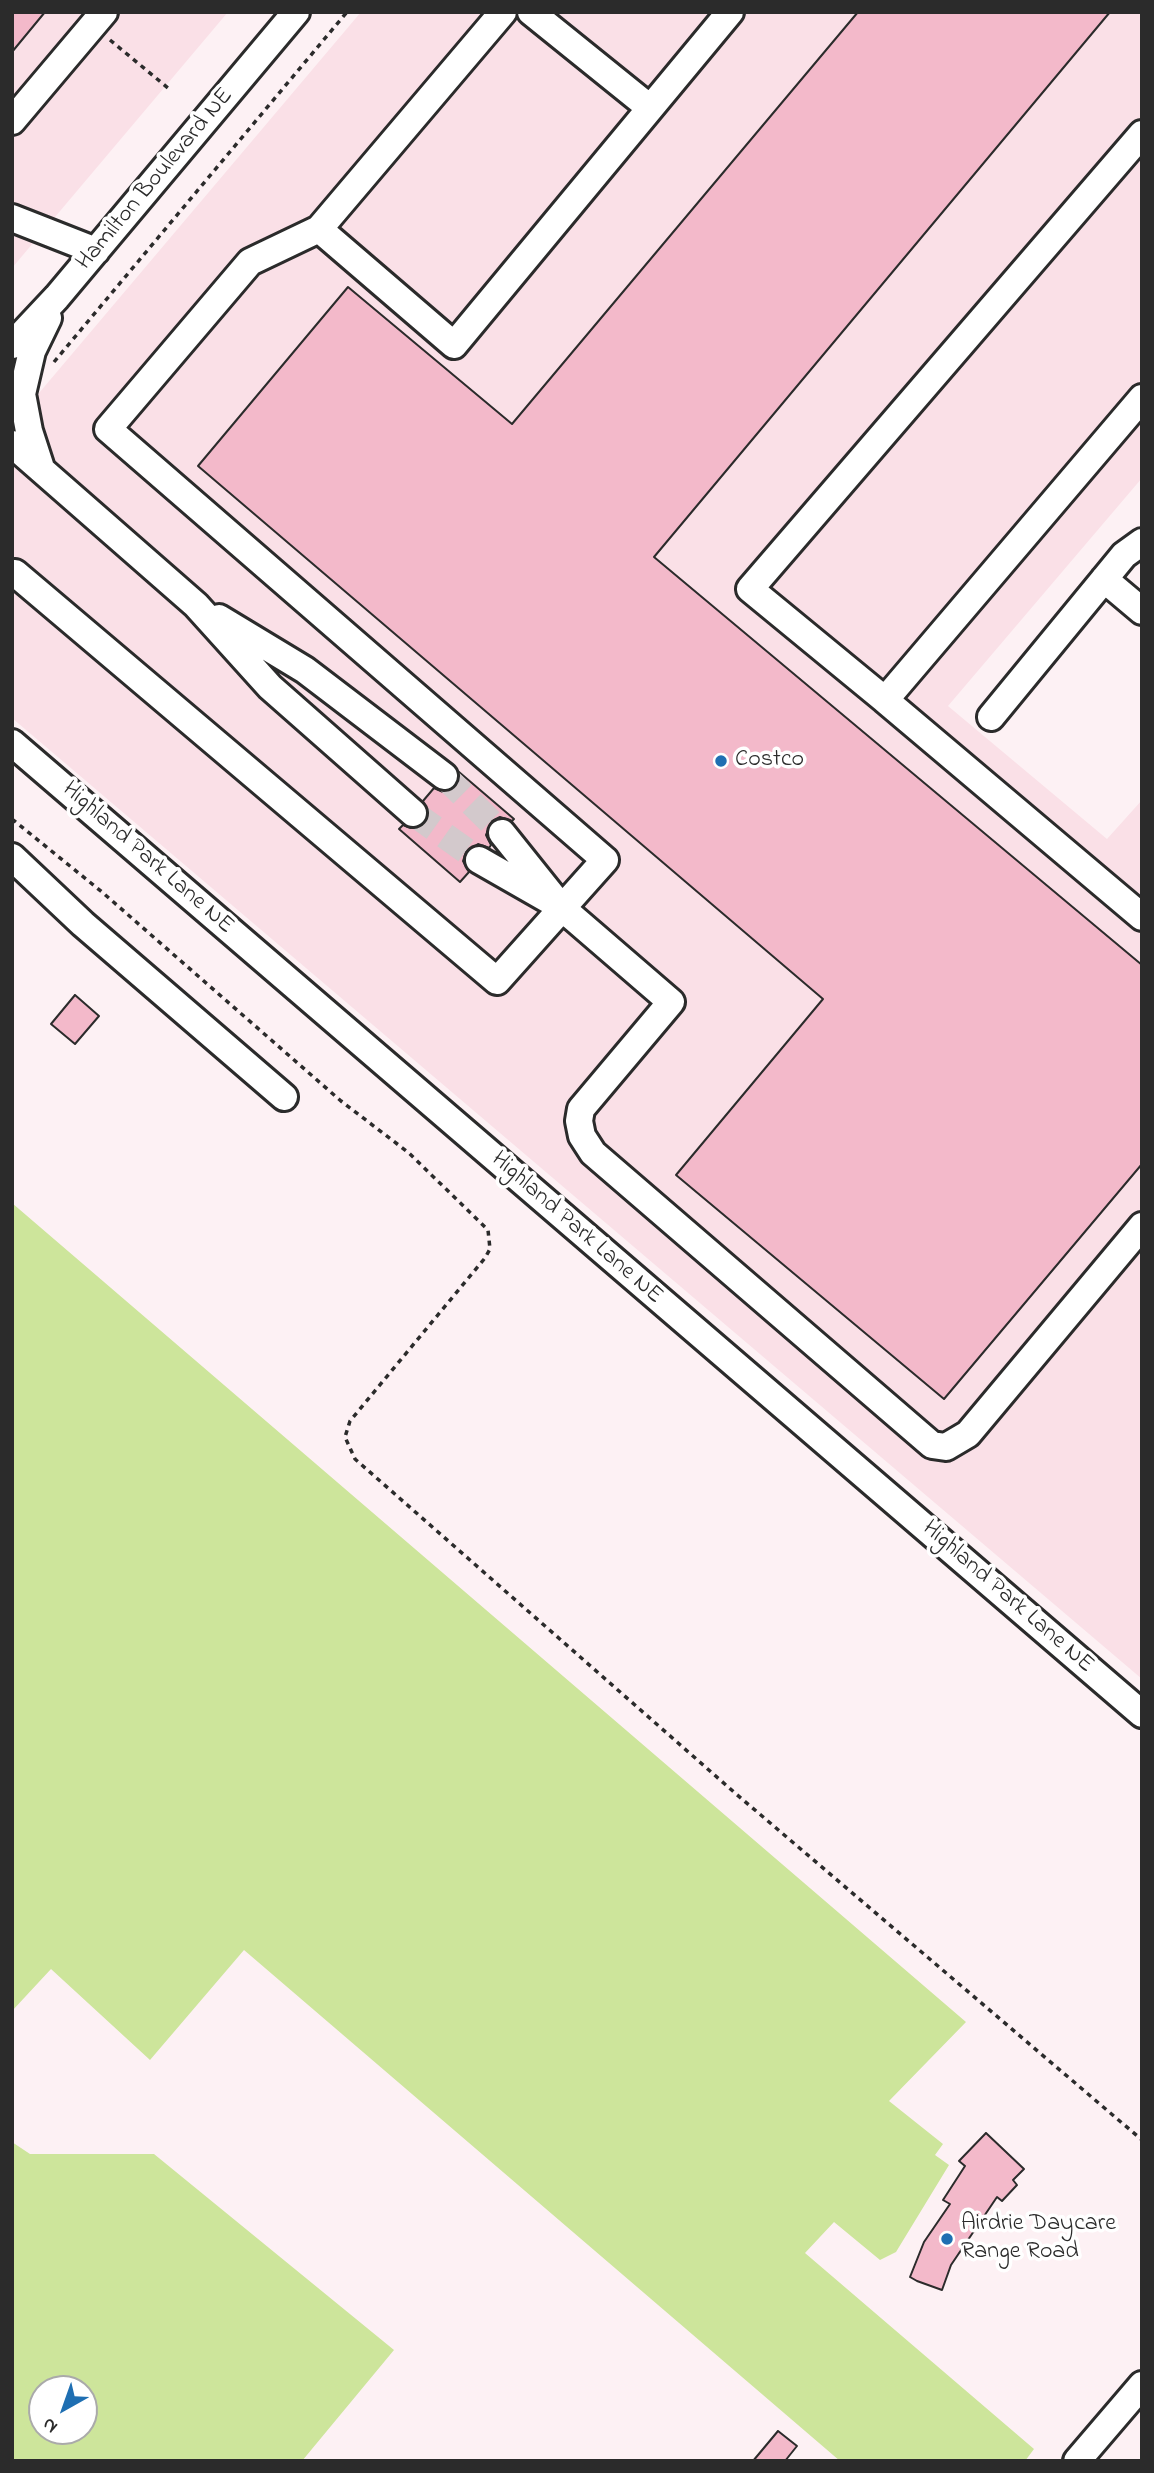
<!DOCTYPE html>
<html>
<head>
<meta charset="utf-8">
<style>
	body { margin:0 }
	#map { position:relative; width:1154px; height:2473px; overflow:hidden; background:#fdf1f4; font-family:"Indie Flower",sans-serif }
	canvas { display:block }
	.frame { position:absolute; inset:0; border:14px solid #2b2b2b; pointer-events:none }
	.north { position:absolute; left:28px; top:2375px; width:70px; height:70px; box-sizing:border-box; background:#fff; border:2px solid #aaa; border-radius:50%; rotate:220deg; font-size:19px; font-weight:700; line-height:28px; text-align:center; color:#2b2b2b }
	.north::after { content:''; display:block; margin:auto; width:24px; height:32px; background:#1f6fb2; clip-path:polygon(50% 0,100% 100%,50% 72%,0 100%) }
</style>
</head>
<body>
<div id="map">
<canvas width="1154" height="2473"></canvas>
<div class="frame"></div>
<div class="north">N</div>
</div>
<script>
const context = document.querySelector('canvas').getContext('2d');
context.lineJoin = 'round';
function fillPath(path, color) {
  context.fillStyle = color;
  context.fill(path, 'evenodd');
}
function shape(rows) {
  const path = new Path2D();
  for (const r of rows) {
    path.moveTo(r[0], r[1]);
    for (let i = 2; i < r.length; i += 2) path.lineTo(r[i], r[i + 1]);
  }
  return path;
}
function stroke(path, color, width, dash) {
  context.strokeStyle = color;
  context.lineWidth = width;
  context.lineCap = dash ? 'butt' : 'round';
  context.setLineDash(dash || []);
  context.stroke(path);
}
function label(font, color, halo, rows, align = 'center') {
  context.font = font + ' "Indie Flower",sans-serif';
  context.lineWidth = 7;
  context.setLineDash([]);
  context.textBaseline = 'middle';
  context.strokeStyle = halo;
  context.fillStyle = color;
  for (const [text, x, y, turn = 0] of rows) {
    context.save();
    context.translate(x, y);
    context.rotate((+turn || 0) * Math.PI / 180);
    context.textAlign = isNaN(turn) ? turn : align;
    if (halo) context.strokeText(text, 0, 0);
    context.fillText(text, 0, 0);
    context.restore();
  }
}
const built = shape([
	[12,12,228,12,12,268],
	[361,12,1142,12,1142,478,948,706,1107,839,1142,800,1142,1679,12,718,12,425]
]);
const green = shape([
	[12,1203,966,2022,889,2101,943,2144,935,2155,949,2165,896,2252,880,2260,834,2222,805,2253,1034,2449,1025,2461,840,2461,244,1950,150,2060,51,1969,12,2011],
	[12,2142,30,2154,154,2154,394,2350,302,2461,12,2461],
	[42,2389,84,2389,84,2431,42,2431]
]);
const building = shape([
	[12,12,45,12,12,52,12,12],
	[858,12,1110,12,654,557,1142,965,1142,1164,944,1399,676,1175,823,999,198,466,348,287,512,424,858,12],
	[459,772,514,819,512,821,500,817,492,821,486,835,491,845,489,848,478,844,466,852,463,861,469,872,460,882,399,829,403,825,411,828,424,824,428,815,423,801,434,788,443,792,456,786,459,772],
	[75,995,99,1016,75,1044,51,1024,75,995],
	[986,2133,1024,2169,1013,2180,1017,2185,1002,2201,997,2197,951,2265,942,2290,917,2281,910,2277,924,2242,950,2204,943,2200,965,2166,959,2161,986,2133],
	[778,2431,797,2446,785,2461,753,2461,778,2431]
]);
const minorTunnel = shape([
	[444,776,502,833],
	[413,813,479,860]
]);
const path = shape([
	[110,40,168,88],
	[54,362,347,12],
	[12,819,102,892,341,1101,409,1153,488,1230,490,1249,485,1258,350,1421,345,1437,355,1459,735,1793,1142,2140]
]);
const minor = shape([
	[531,12,650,108],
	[12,121,104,12],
	[12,218,96,251],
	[319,229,503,12],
	[12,345,57,297,296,12],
	[1142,398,885,700,1142,917],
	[12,444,196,605,270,687,413,813],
	[41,468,29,431,22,394,32,351,48,318],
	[15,573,497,981,605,860,108,429,250,262,319,229,454,345,730,12],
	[1104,579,1142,611],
	[219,618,305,670,444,776],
	[885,700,750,589,1142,134],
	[991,717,1124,555,1142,542],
	[12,743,1142,1714],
	[502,833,562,908,671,1002,581,1109,579,1121,582,1136,593,1153,932,1445,946,1447,968,1434,1142,1226],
	[12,857,83,924,284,1097],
	[479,860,549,900],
	[1077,2461,1142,2385]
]);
const markers = [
	[721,761,7,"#1f6fb2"],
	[947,2239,7,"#1f6fb2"]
];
const streetNames = [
	["Hamilton Boulevard NE",156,180,-50],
	["Highland Park Lane NE",147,859,41],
	["Highland Park Lane NE",576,1229,41],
	["Highland Park Lane NE",1007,1598,41]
];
const poiNames = [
	["Costco",735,761],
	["Airdrie Daycare",961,2225],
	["Range Road",961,2253]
];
fillPath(built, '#fae0e7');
fillPath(green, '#cde59b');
fillPath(building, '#f3b9ca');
stroke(building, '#2b2b2b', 2);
stroke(minorTunnel, '#d3c9cc', 26, [26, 13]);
stroke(minor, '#2b2b2b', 32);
stroke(path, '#2b2b2b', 3.5, [5, 5]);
stroke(minor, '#fff', 26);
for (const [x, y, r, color] of markers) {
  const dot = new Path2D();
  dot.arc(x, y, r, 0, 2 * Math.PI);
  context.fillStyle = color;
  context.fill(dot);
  stroke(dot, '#fff', 2.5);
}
label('24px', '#2b2b2b', '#fff', streetNames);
label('24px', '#2b2b2b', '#fff', poiNames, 'left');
</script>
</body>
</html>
